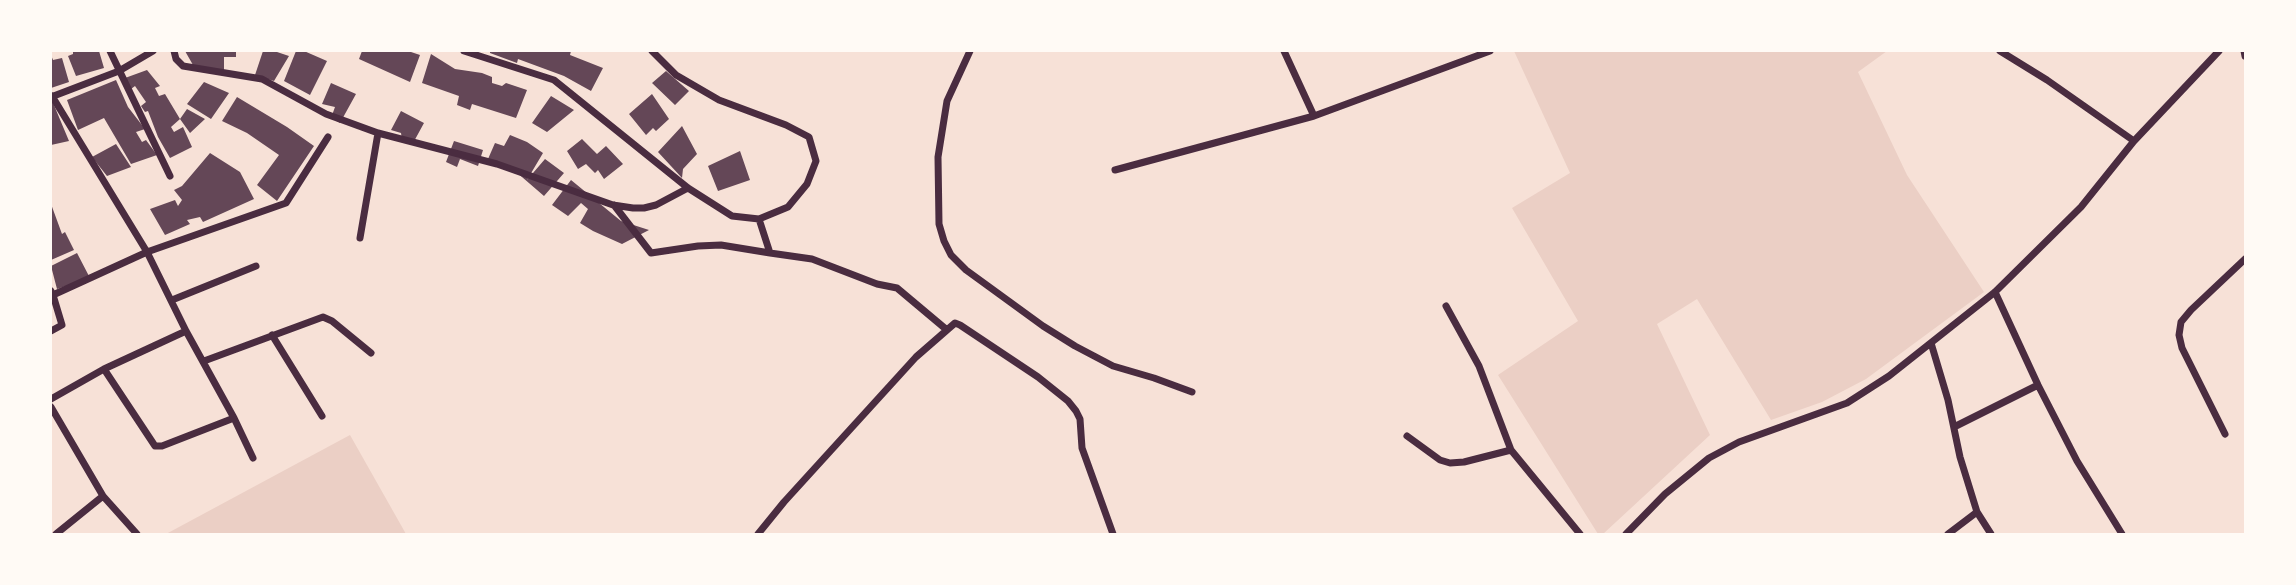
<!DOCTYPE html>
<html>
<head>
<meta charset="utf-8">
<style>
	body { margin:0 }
	#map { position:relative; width:2296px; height:585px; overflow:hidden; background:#f7e1d7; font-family:Jost,sans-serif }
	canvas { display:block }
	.frame { position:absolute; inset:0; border:52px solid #fffaf5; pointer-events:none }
</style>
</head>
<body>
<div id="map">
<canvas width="2296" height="585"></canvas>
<div class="frame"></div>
</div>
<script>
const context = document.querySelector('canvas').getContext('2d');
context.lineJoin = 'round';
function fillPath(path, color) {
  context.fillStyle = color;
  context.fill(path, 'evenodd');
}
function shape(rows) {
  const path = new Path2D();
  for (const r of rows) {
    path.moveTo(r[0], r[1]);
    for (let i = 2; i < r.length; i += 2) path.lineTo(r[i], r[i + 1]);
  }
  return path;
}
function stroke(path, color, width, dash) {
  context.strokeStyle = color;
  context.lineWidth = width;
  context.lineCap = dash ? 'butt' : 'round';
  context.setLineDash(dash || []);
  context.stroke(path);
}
const green = shape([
	[1514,51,1887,51,1858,72,1907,175,1984,292,1866,379,1822,402,1771,420,1697,299,1657,324,1710,435,1603,534,1598,534,1498,375,1578,321,1512,208,1570,173],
	[350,435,406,534,166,534]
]);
const building = shape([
	[73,51,99,51,104,68,76,76,68,56,73,54],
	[185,51,236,51,236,57,224,57,224,75,193,65],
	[263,51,274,51,289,56,274,81,255,75],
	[296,51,304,51,327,61,310,95,284,81],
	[362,51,408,51,420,55,410,82,359,59],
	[490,51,571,51,570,55,603,68,591,91,564,76,518,59,517,63,490,53],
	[431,54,455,69,482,73,492,77,492,83,502,86,506,83,527,90,516,118,472,104,470,110,457,105,459,96,422,83],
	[51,55,53,60,62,58,69,82,51,88],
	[147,70,160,86,155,88,159,96,165,94,180,119,171,127,174,132,183,127,192,147,170,158,158,137,148,111,145,112,141,106,146,102,135,86,131,89,125,78],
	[666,71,689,91,675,105,652,83],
	[116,80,128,107,145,129,136,132,142,142,146,140,157,155,131,164,104,118,78,130,67,100],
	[204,82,229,93,211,119,187,104],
	[331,83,356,94,340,123,331,118,335,107,322,104],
	[652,94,669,119,656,131,653,128,646,135,629,114],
	[551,96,574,110,547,132,532,123],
	[237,97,287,127,314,146,277,201,257,185,279,155,247,133,222,121],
	[51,98,69,141,51,145],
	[187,109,205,119,190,133,180,119],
	[401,111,424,123,412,145,402,140,401,133,391,130],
	[682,126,697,154,683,169,682,178,658,152],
	[510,135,527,142,543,153,527,180,545,159,564,173,544,196,515,171,488,159,495,143,504,146],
	[582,139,597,154,606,146,623,164,604,179,598,170,595,173,586,164,578,169,567,151],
	[454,141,483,150,478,166,460,159,457,167,446,162],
	[116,144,131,167,107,176,92,157],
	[740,151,750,180,718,191,708,166],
	[210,153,240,172,254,199,203,222,200,217,187,220,190,224,165,235,150,209,175,200,178,206,182,200,174,190,182,186],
	[571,180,621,221,649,230,622,244,593,231,580,223,588,209,581,203,568,216,552,205],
	[51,204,62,234,65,232,74,250,51,260],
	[77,253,90,278,57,289,51,266]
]);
const minor = shape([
	[110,51,170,176],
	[174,51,176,59,183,66,262,79,326,114,378,133,497,164,613,205,633,208,644,208,656,205,688,188],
	[464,51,554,80,688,188,732,216,759,219,788,207,807,184,816,161,809,137,786,125,719,100,676,75,652,51],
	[970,51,947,101,938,157,939,224,944,241,951,255,966,270,1043,326,1075,346,1113,366,1154,378,1192,392],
	[1284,51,1314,116],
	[2000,51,2047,80,2134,141],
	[2244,51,2245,56],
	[52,96,147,252,186,331,234,418,253,458],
	[51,97,119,71,153,51],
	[1115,170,1314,116,1490,51],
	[614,205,651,253,698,246,721,245,770,253],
	[759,219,770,253,812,259,877,284,897,288,947,330],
	[360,238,378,133],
	[51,291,53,295,147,252,286,203,328,137],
	[1995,292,2038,385,2077,461,2122,534],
	[172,300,256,266],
	[1446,306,1479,366,1511,450,1580,534],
	[51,331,62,325,53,295],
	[272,335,322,416],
	[1931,343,1948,400,1960,457,1977,512,1991,534],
	[204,361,323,317,332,321,371,353],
	[104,369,155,446,162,446,234,418],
	[51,399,104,369,186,331],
	[51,407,103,496,137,534],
	[1954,427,2038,385],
	[2225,434,2182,348,2179,335,2181,322,2191,310,2245,259],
	[1407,436,1440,460,1450,463,1464,462,1511,450],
	[56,534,103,496],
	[758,534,784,502,916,357,955,323,960,325,1038,377,1068,401,1076,411,1080,419,1082,448,1113,534],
	[1626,534,1665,494,1709,458,1739,442,1847,403,1889,376,1995,292,2081,207,2134,141,2219,51],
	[1948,534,1977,512]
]);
fillPath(green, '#ebcfc5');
fillPath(building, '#644757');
stroke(minor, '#4a2c40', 7);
</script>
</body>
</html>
